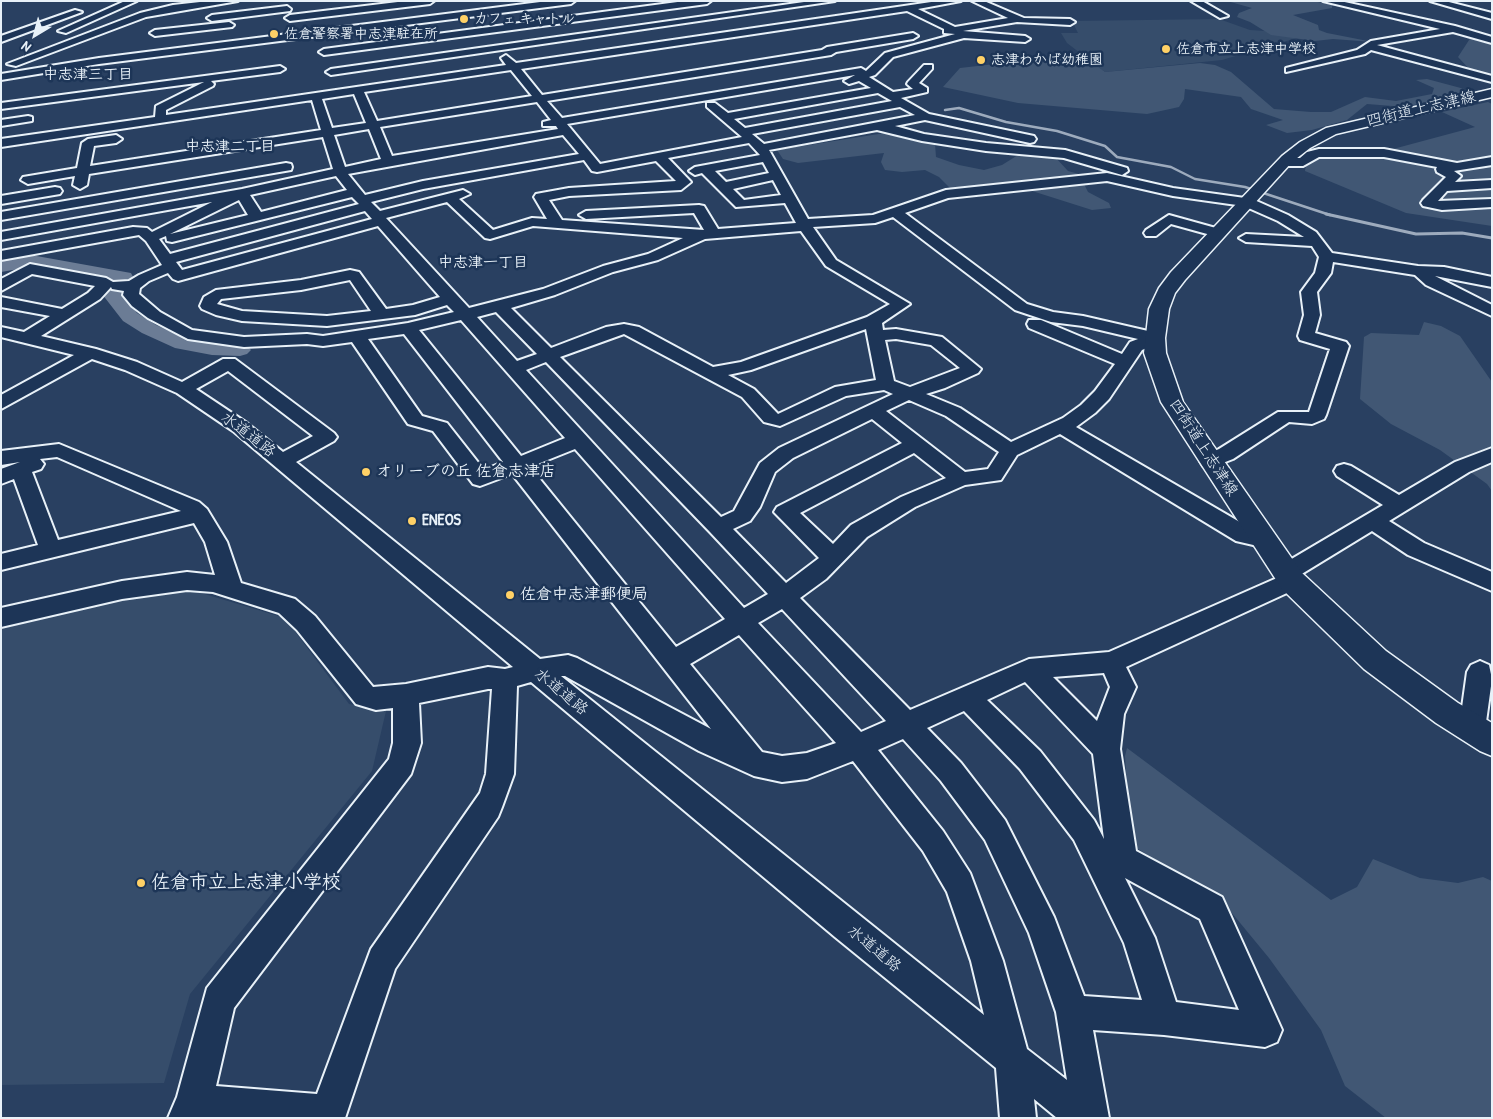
<!DOCTYPE html>
<html>
<head>
<meta charset="utf-8">
<style>
	body { margin:0 }
	#map { position:relative; width:1493px; height:1119px; overflow:hidden; background:#294061; font-family:"Patrick Hand",sans-serif }
	canvas { display:block }
	.frame { position:absolute; inset:0; border:2px solid #e8f1f8; pointer-events:none }
	.north { position:absolute; left:10px; top:10px; width:50px; height:50px; -webkit-text-stroke:4px #1d3557; paint-order:stroke; rotate:217deg; font-size:14px; font-weight:700; line-height:20px; text-align:center; color:#e8f1f8 }
	.north::after { content:''; display:block; margin:auto; width:18px; height:22px; background:#e8f1f8; clip-path:polygon(50% 0,100% 100%,50% 72%,0 100%) }
</style>
</head>
<body>
<div id="map">
<canvas width="1493" height="1119"></canvas>
<div class="frame"></div>
<div class="north">N</div>
</div>
<script>
const context = document.querySelector('canvas').getContext('2d');
context.lineJoin = 'round';
function fillPath(path, color) {
  context.fillStyle = color;
  context.fill(path, 'evenodd');
}
function shape(rows) {
  const path = new Path2D();
  for (const r of rows) {
    path.moveTo(r[0], r[1]);
    for (let i = 2; i < r.length; i += 2) path.lineTo(r[i], r[i + 1]);
  }
  return path;
}
function stroke(path, color, width, dash) {
  context.strokeStyle = color;
  context.lineWidth = width;
  context.lineCap = dash ? 'butt' : 'round';
  context.setLineDash(dash || []);
  context.stroke(path);
}
function label(font, color, halo, rows, align = 'center') {
  context.font = font + ' "Patrick Hand","Klee One",sans-serif';
  context.lineWidth = 5;
  context.setLineDash([]);
  context.textBaseline = 'middle';
  context.strokeStyle = halo;
  context.fillStyle = color;
  for (const [text, x, y, turn = 0] of rows) {
    context.save();
    context.translate(x, y);
    context.rotate((+turn || 0) * Math.PI / 180);
    context.textAlign = isNaN(turn) ? turn : align;
    if (halo) context.strokeText(text, 0, 0);
    context.fillText(text, 0, 0);
    context.restore();
  }
}
const built = shape([
	[1219,19,1250,30,1295,33,1300,37,1222,60,1105,72,1067,43,1061,33,1078,33,1072,21],
	[191,590,285,618,349,704,386,711,372,771,190,994,164,1083,1,1085,1,626,118,600]
]);
const green = shape([
	[1227,1,1313,1,1332,5,1332,8,1293,15,1318,25,1319,30,1327,33,1373,42,1333,39,1315,41,1271,35,1250,22,1237,17,1239,13,1252,8],
	[1471,37,1492,44,1492,77,1472,72,1458,57],
	[1039,59,1088,59,1105,72,1200,63,1215,65,1231,72,1274,109,1311,112,1331,112,1365,97,1396,101,1432,94,1434,88,1416,80,1427,79,1472,91,1405,107,1367,104,1347,120,1312,130,1287,133,1266,125,1283,120,1251,109,1241,97,1185,89,1184,99,1179,107,1147,114,1018,103,943,87,960,68],
	[1488,102,1492,104,1492,226,1406,213,1305,171,1306,163,1344,148,1393,149,1475,127,1442,112],
	[885,133,935,144,936,157,959,165,984,170,1002,165,1018,155,1033,153,1056,158,1068,171,1079,174,1088,192,1109,203,1111,208,1092,210,1010,184,953,191,939,177,925,170,902,172,885,170,881,162,884,153,798,163,783,159,777,150],
	[1424,322,1441,326,1460,336,1492,382,1492,491,1487,484,1440,450,1391,424,1360,399,1364,337,1371,333,1419,335],
	[1127,748,1331,900,1357,887,1373,859,1420,878,1458,883,1483,877,1492,881,1492,1118,1386,1118,1345,1086,1321,1030,1269,958,1222,901,1130,844,1125,756]
]);
const streamFar1 = shape([
	[945,110,959,108,1006,122,1057,131,1105,146,1117,157,1171,167,1195,179,1245,187,1330,215]
]);
const stream = shape([
	[1326,214,1416,234,1462,233,1492,238]
]);
const river = shape([
	[31,255,131,273,133,277,132,283,122,294,137,313,156,325,187,339,240,344,247,346,251,350,247,354,240,356,212,355,175,348,142,333,123,321,102,294,113,281,31,267,1,272,1,260,31,255]
]);
const minor = shape([
	[125,1,137,1,66,33,58,31,125,1],
	[209,1,238,1,146,17,16,66,7,64,140,13,173,5,209,1],
	[406,1,434,1,430,4,290,21,285,18,290,15,406,1],
	[548,1,575,1,571,4,99,64,1,80,1,74,99,58,548,1],
	[685,1,711,1,707,4,324,55,319,52,324,49,685,1],
	[811,1,835,1,331,75,326,72,331,69,811,1],
	[938,1,961,1,918,9,955,27,1008,18,972,1,984,1,1024,18,1070,19,1075,22,1070,25,1017,22,963,31,1025,36,1030,39,1025,42,964,38,893,57,875,75,869,77,893,92,913,89,907,84,908,82,924,65,932,65,932,69,919,83,927,88,927,92,901,98,929,114,1034,136,1036,139,1034,142,1030,143,925,120,895,126,924,134,986,143,1065,150,1127,168,1128,171,1122,175,1064,158,986,151,922,141,877,130,769,150,808,219,873,215,946,190,1107,173,1173,188,1252,199,1288,215,1316,232,1332,253,1418,266,1444,267,1492,277,1492,287,1435,276,1492,305,1492,316,1426,285,1415,275,1333,262,1331,273,1317,292,1320,315,1315,333,1346,342,1349,346,1326,415,1324,419,1312,424,1289,422,1233,459,1210,468,1203,466,1200,461,1203,456,1219,449,1278,412,1309,412,1330,349,1300,340,1298,336,1304,315,1301,292,1315,273,1319,257,1312,246,1246,242,1239,238,1246,234,1304,237,1278,221,1244,206,1173,196,1107,181,948,198,905,213,1027,304,1053,312,1083,316,1161,334,1164,338,1161,342,1142,350,1109,399,1095,413,1076,427,1250,528,1270,533,1273,539,1270,545,1262,547,1236,541,1060,434,1017,455,1001,480,965,485,915,507,867,537,826,579,800,598,910,710,1029,659,1109,652,1277,578,1275,573,1278,567,1383,505,1337,476,1334,471,1337,466,1344,464,1351,466,1399,495,1455,462,1492,448,1492,462,1469,472,1389,521,1424,543,1492,572,1492,591,1408,555,1372,531,1300,575,1304,581,1300,587,1126,667,1136,687,1124,714,1120,749,1136,851,1222,897,1282,1030,1277,1042,1265,1047,1164,1035,1093,1030,1109,1118,1057,1118,1034,1099,1036,1118,1000,1118,996,1068,835,937,531,682,517,686,514,774,502,807,498,817,395,969,345,1118,168,1118,177,1097,207,988,389,759,393,743,393,708,376,710,356,704,297,630,279,613,213,592,187,590,122,599,1,627,1,608,122,581,187,572,215,575,205,542,194,523,1,570,1,554,38,545,14,479,1,484,1,469,20,462,1,465,1,451,59,444,199,502,207,509,227,542,241,583,295,599,315,616,373,687,406,684,488,667,505,669,513,667,233,431,177,393,125,370,92,359,1,409,1,395,74,355,1,337,1,327,24,332,50,316,1,307,1,297,62,309,88,293,95,286,32,274,1,291,1,279,30,264,106,278,113,282,129,281,139,275,162,265,146,241,139,235,1,260,1,251,133,227,147,228,152,232,212,202,1,240,1,232,242,189,333,169,323,137,89,174,87,185,80,189,73,185,75,176,28,184,21,180,23,177,77,168,82,143,88,139,116,135,122,139,116,143,94,146,90,166,321,130,312,100,1,147,1,139,155,117,156,106,204,82,1,109,1,103,280,66,285,69,280,72,211,81,214,84,213,86,166,110,166,115,506,65,501,58,506,55,516,63,938,1],
	[907,11,944,29,944,33,955,34,885,53,866,71,861,68,562,118,547,101,831,55,836,52,913,39,918,36,913,33,827,47,822,50,542,95,521,69,907,11],
	[511,70,532,96,377,121,364,92,511,70],
	[855,75,844,81,849,84,859,81,871,88,728,113,715,103,707,103,707,107,742,137,600,164,567,124,855,75],
	[878,93,892,101,745,128,734,119,878,93],
	[354,94,366,123,332,128,322,99,354,94],
	[537,102,551,120,543,122,543,126,556,126,558,129,392,156,380,127,537,102],
	[900,107,915,115,764,144,752,134,900,107],
	[369,129,381,159,345,167,334,135,369,129],
	[563,135,579,154,423,181,365,195,348,174,563,135],
	[749,143,760,155,695,167,689,171,695,175,702,173,736,207,785,203,796,223,718,229,704,206,699,205,586,211,579,215,586,219,694,213,704,230,562,220,549,200,569,196,681,190,691,182,668,158,749,143],
	[584,160,592,171,597,172,656,161,676,181,569,188,536,194,534,197,547,219,532,218,493,230,459,199,470,194,463,190,380,211,371,202,423,189,584,160],
	[763,162,769,173,726,182,715,171,763,162],
	[336,176,347,190,261,212,250,195,336,176],
	[773,180,781,195,744,200,733,189,773,180],
	[352,197,359,204,170,254,159,239,166,236,167,241,172,242,352,197],
	[239,200,248,215,170,234,239,200],
	[447,202,485,238,490,239,533,226,683,238,648,254,603,266,543,289,469,308,386,218,447,202],
	[365,211,372,219,182,270,176,262,365,211],
	[893,217,1015,310,1051,322,1083,326,1138,339,1130,342,1122,354,1041,320,1029,320,1027,324,1029,328,1115,364,1095,391,1081,405,1063,418,1011,442,960,408,926,394,945,388,978,373,981,369,942,337,896,329,883,330,882,323,910,304,836,260,813,227,875,223,893,217],
	[378,226,440,297,413,305,386,309,359,272,350,270,301,280,216,290,204,297,200,306,202,309,216,315,242,321,327,326,415,315,447,305,454,312,408,323,323,336,307,334,244,337,192,330,160,312,139,294,140,288,149,281,168,273,173,279,178,281,378,226],
	[801,231,826,266,890,304,867,317,741,362,713,367,639,327,624,324,606,327,551,348,511,308,555,295,613,272,658,260,705,239,801,231],
	[350,280,371,311,327,316,242,311,217,304,221,299,301,290,350,280],
	[111,287,112,289,124,291,123,295,132,306,148,318,188,339,244,347,307,344,323,346,352,342,408,424,433,431,473,484,480,486,512,474,711,729,577,658,568,655,540,659,296,462,334,441,337,437,334,433,235,359,223,359,182,382,137,362,96,349,41,336,100,299,111,287],
	[496,312,537,354,517,361,477,317,496,312],
	[461,320,565,438,521,456,419,330,461,320],
	[866,329,876,380,835,387,778,414,754,389,728,375,751,370,866,329],
	[404,334,503,462,484,470,447,423,422,416,368,339,404,334],
	[624,334,742,397,764,422,780,426,846,396,884,390,893,394,779,448,760,463,734,511,721,517,560,357,624,334],
	[896,339,931,345,960,368,910,387,894,381,885,340,896,339],
	[546,362,710,532,768,594,744,608,526,370,546,362],
	[228,371,313,436,283,452,247,423,196,389,228,371],
	[909,400,946,416,999,452,988,469,965,472,886,411,909,400],
	[872,419,902,443,777,507,774,512,819,558,786,583,733,529,750,521,760,507,775,472,793,458,872,419],
	[575,449,725,619,676,647,530,467,575,449],
	[914,453,946,478,901,497,851,525,833,544,800,513,914,453],
	[57,457,181,511,58,540,32,472,41,469,44,464,40,459,57,457],
	[782,609,886,721,861,732,758,623,782,609],
	[739,635,836,743,807,753,782,756,762,752,690,664,739,635],
	[1104,673,1110,687,1097,721,1053,677,1104,673],
	[561,676,565,676,699,751,754,776,782,782,807,779,853,761,923,851,947,892,971,961,984,1015,561,676],
	[1025,682,1093,754,1104,839,1094,820,1040,751,987,700,1025,682],
	[488,689,492,689,486,774,480,793,371,949,317,1094,216,1086,234,1008,411,774,421,743,419,703,488,689],
	[964,711,1020,769,1074,840,1124,943,1142,1000,1084,996,1054,917,1005,820,961,763,927,728,964,711],
	[903,739,941,781,985,840,1029,933,1056,1012,1067,1080,1027,1049,1003,961,970,873,943,831,878,750,903,739],
	[1125,878,1200,919,1239,1010,1176,1002,1155,938,1125,878],
	[1191,1,1202,1,1228,16,1220,18,1191,1],
	[1323,1,1340,1,1455,26,1492,37,1492,43,1453,32,1377,45,1492,76,1492,82,1371,50,1365,54,1286,72,1286,68,1357,50,1371,41,1440,29,1323,1],
	[1430,1,1445,1,1492,13,1492,19,1430,1],
	[287,6,291,9,290,11,212,21,207,18,212,15,287,6],
	[75,10,82,12,1,42,1,36,75,10],
	[229,22,234,25,232,27,155,36,150,33,155,30,229,22],
	[28,116,32,117,32,121,1,126,1,120,28,116],
	[1319,149,1384,149,1457,163,1492,157,1492,165,1454,171,1461,176,1455,182,1492,180,1492,188,1447,191,1438,201,1492,199,1492,207,1442,210,1423,206,1421,203,1423,200,1446,177,1437,172,1436,169,1437,167,1384,157,1319,157,1303,166,1284,166,1278,162,1284,158,1300,158,1307,152,1319,149],
	[286,163,291,164,292,167,291,170,1,220,1,212,286,163],
	[55,187,60,188,62,191,60,194,1,204,1,196,55,187],
	[1169,215,1223,230,1225,233,1218,237,1171,224,1156,236,1146,236,1144,233,1146,230,1169,215],
	[1480,661,1489,665,1492,679,1485,729,1481,737,1472,741,1463,737,1459,729,1467,672,1471,665,1480,661]
]);
const major = shape([
	[1492,89,1492,97,1336,134,1310,148,1292,162,1185,280,1175,293,1169,309,1165,338,1166,353,1183,402,1302,573,1386,651,1458,703,1492,723,1492,756,1480,751,1436,723,1364,669,1282,589,1161,402,1144,353,1149,309,1159,288,1171,272,1282,156,1300,142,1326,128,1492,89]
]);
const markers = [
	[464,19,5,"#ffd166"],
	[274,34,5,"#ffd166"],
	[1166,49,5,"#ffd166"],
	[981,60,5,"#ffd166"],
	[366,472,5,"#ffd166"],
	[412,521,5,"#ffd166"],
	[510,595,5,"#ffd166"],
	[141,883,5,"#ffd166"]
];
const farPoinames = [
	["カフェ キャトル",474,19],
	["佐倉警察署中志津駐在所",284,34],
	["佐倉市立上志津中学校",1176,49],
	["志津わかば幼稚園",991,60]
];
const farNeighbourhoodnames = [
	["中志津三丁目",88,75],
	["中志津二丁目",230,147],
	["中志津一丁目",483,263]
];
const streetNames = [
	["四街道上志津線",1421,109,-13],
	["水道道路",248,435,37],
	["四街道上志津線",1203,448,57],
	["水道道路",561,692,39],
	["水道道路",874,949,39]
];
const poiNames = [
	["オリーブの丘 佐倉志津店",376,472],
	["ENEOS",422,521],
	["佐倉中志津郵便局",520,595]
];
const nearPoinames = [
	["佐倉市立上志津小学校",151,883]
];
fillPath(built, '#364d6b');
fillPath(green, '#415774');
stroke(streamFar1, '#9dabbd', 2.5);
stroke(stream, '#9dabbd', 3);
fillPath(river, '#6b7c95');
stroke(minor, '#e8f1f8', 4);
stroke(major, '#e8f1f8', 3);
fillPath(minor, '#1d3557');
fillPath(major, '#1d3557');
for (const [x, y, r, color] of markers) {
  const dot = new Path2D();
  dot.arc(x, y, r, 0, 2 * Math.PI);
  context.fillStyle = color;
  context.fill(dot);
  stroke(dot, '#1d3557', 2);
}
label('bold 14px', '#e8f1f8', '#1d3557', farPoinames, 'left');
label('bold 15px', '#e8f1f8', '#1d3557', farNeighbourhoodnames);
label('16px', '#e8f1f8', '#1d3557', streetNames);
label('bold 16px', '#e8f1f8', '#1d3557', poiNames, 'left');
label('bold 19px', '#e8f1f8', '#1d3557', nearPoinames, 'left');
</script>
</body>
</html>
